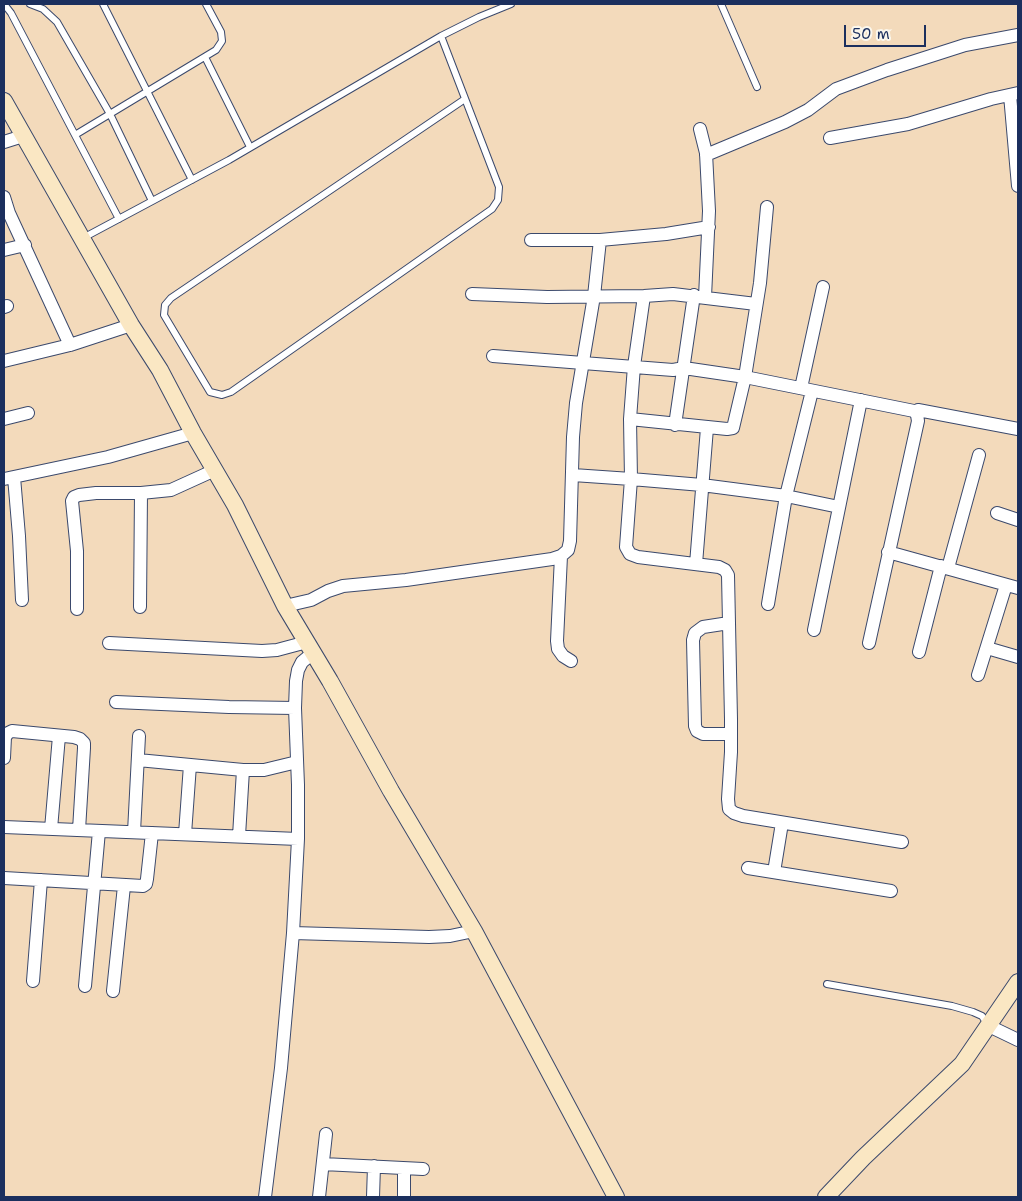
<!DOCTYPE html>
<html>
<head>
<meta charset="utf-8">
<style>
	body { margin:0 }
	#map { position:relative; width:1022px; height:1201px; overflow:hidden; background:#f3dabb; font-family:"Shantell Sans",sans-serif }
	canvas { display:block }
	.frame { position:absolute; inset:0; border:5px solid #1b2f5e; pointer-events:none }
	.scale { position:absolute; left:844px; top:25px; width:82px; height:22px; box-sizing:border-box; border:2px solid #1b2f5e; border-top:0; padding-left:6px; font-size:15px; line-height:18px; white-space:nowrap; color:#1b2f5e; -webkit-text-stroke:4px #fbf7ec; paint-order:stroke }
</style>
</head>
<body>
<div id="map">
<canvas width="1022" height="1201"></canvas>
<div class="frame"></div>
<div class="scale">50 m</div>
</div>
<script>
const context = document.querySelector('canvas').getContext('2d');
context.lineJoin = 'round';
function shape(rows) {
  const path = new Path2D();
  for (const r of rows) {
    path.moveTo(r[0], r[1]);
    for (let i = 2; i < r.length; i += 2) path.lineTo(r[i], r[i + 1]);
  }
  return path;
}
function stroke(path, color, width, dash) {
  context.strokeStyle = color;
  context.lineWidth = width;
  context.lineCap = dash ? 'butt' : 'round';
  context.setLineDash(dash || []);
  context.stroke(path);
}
const lane = shape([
	[4,4,11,13,119,219],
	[30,4,43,9,57,22,110,114,152,201],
	[103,4,192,180],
	[721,4,757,87],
	[441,36,499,187,498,200,492,209,231,392,222,395,210,392,164,315,165,305,171,298,465,99],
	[205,57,250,147],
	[75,135,216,50,222,41,221,32,206,4],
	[83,238,229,160,441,36,479,17,511,4],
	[827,984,952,1006,973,1012,982,1016,988,1025]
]);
const street = shape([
	[1010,95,1018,186],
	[700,129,706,153,709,211,705,297],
	[830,138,908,124,991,99,1018,93],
	[4,142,23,136],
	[706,155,785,122,808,110,836,89,887,70,965,45,1018,35],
	[4,197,9,213,70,345],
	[531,240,600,240,666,234,709,227],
	[4,250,25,245],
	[472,294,547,297,644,296,673,294,756,304],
	[644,296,634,366,630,419,631,479,626,547,630,554,638,557,719,567,725,570,728,575,731,719,731,752,728,799,729,809,734,813,743,816,902,842],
	[4,307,7,306],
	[493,356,673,370,684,368,745,377,914,411,917,415,918,421,869,643],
	[4,361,70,345,131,325],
	[801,388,823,287],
	[918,410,1018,429],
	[4,419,28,413],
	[630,419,727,429,733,428,745,377,760,283,767,207],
	[675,425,694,295],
	[573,475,631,479,702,485,786,496,839,507],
	[14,477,19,536,22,600],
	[4,479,108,457,193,433],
	[997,513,1018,520],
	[888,552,1018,588],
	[561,556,557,641,558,649,563,656,571,661],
	[696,564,707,428],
	[948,568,979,455],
	[768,604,786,496,812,391],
	[285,606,311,600,328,591,343,586,406,580,552,559,561,556,568,550,570,541,573,437,576,403,594,296,600,240],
	[140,607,141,493],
	[77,609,77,551,72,501,74,497,79,495,96,493,141,493,171,490,215,470],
	[729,623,703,627,695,633,693,640,695,726,697,731,703,734,731,734],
	[814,630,861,400],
	[109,643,262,651,277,650,307,642],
	[987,648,1018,657],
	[919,652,941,566],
	[978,675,1006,585],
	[116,702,229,707,295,708],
	[4,758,5,737,8,733,12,731,74,737,80,739,84,743,84,748,79,830],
	[138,760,243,770,264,770,297,762],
	[4,827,298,839],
	[51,829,59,736],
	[134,832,139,736],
	[185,834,190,765],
	[239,836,243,770],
	[748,868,891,891],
	[774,872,782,823],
	[4,878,143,886,146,884,147,879,152,833],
	[293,933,429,937,450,936,474,931],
	[33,981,41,880],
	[85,986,99,831],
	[113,991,124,886],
	[989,1026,1018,1040],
	[323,1164,423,1169],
	[404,1169,404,1197],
	[265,1197,281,1068,293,933,298,839,298,785,295,708,296,681,298,670,302,662,313,653],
	[319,1197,326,1134],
	[373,1197,374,1166]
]);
const secondary = shape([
	[4,101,131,325,160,370,193,433,235,505,285,606,330,681,391,791,474,931,616,1197],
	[826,1197,863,1158,962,1064,1018,982]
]);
stroke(lane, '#3b496c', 8);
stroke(street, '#3b496c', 14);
stroke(secondary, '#3b496c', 18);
stroke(lane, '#fff', 6);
stroke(street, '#fff', 12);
stroke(secondary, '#fae7c3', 16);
</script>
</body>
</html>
